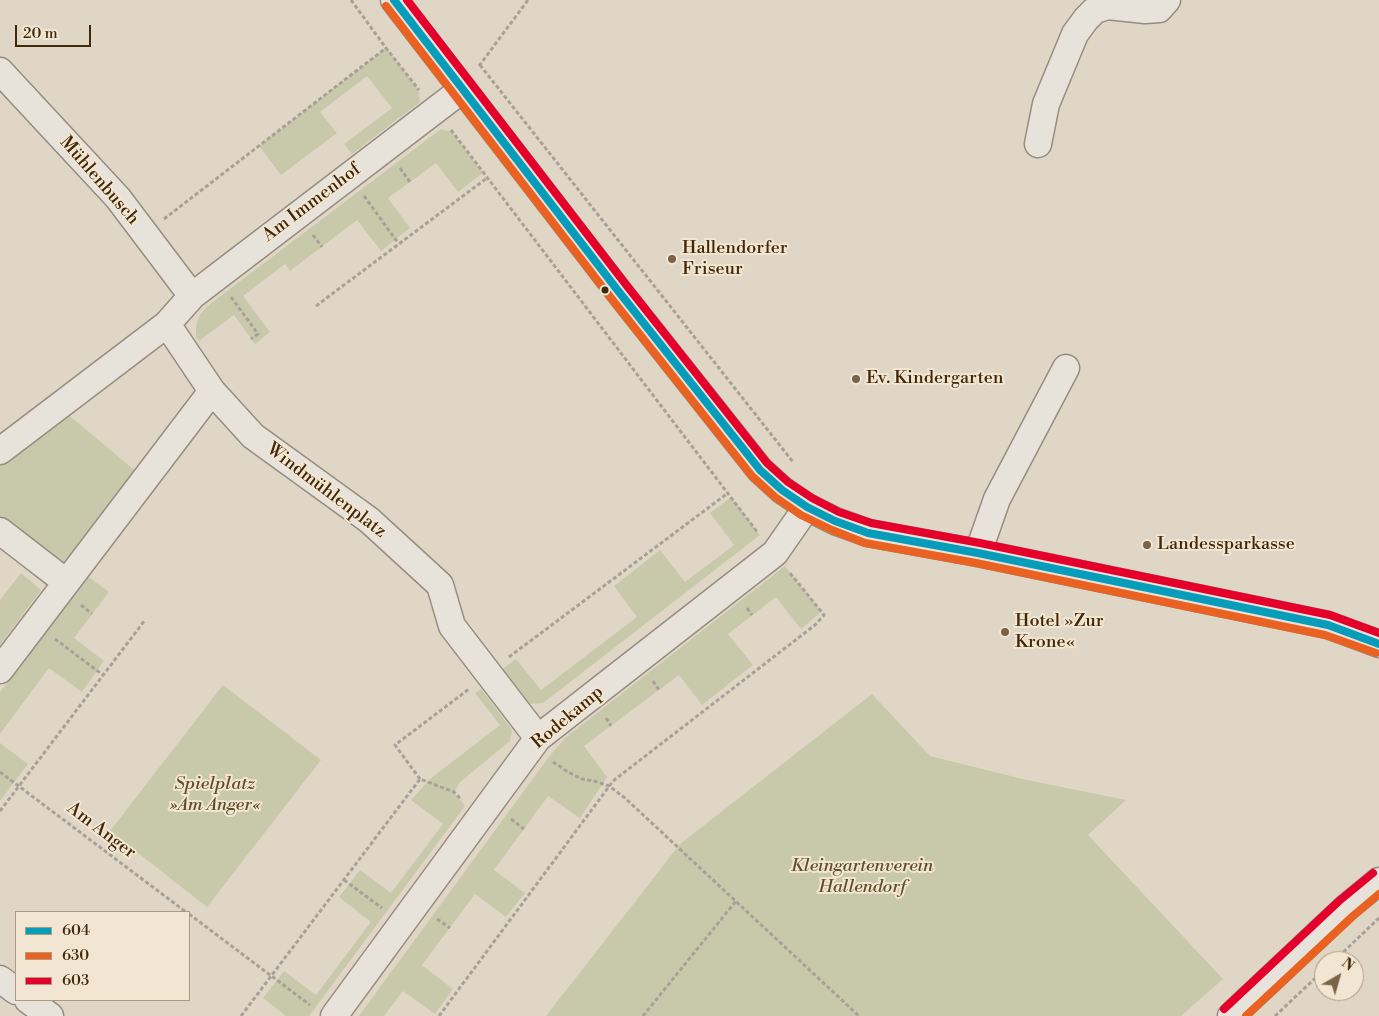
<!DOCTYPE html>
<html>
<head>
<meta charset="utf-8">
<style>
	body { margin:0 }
	#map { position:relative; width:1379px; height:1016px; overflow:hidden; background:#e0d6c6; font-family:"Libre Bodoni",serif }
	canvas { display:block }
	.legend { position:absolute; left:15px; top:911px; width:175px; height:90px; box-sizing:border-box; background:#f2e6d3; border:1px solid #ac9a82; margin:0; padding:6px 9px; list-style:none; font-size:15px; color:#422708 }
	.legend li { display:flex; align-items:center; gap:10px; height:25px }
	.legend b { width:25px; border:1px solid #ac9a82 }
	.north { position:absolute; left:1314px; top:951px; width:50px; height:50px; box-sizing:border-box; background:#f2e6d3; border:1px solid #ac9a82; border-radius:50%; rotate:38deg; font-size:14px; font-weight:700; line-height:20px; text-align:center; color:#422708 }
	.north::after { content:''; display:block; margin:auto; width:18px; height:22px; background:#79644a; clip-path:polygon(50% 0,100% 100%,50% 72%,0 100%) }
	.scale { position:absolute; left:15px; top:25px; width:76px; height:22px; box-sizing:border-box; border:2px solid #422708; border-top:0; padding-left:6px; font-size:15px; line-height:18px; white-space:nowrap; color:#422708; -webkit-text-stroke:4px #f2e6d3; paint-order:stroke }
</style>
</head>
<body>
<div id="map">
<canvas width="1379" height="1016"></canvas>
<ul class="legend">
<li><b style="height:6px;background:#079cba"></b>604</li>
<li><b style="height:6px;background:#e96221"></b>630</li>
<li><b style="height:6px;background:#e4002b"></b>603</li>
</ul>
<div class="north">N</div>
<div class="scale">20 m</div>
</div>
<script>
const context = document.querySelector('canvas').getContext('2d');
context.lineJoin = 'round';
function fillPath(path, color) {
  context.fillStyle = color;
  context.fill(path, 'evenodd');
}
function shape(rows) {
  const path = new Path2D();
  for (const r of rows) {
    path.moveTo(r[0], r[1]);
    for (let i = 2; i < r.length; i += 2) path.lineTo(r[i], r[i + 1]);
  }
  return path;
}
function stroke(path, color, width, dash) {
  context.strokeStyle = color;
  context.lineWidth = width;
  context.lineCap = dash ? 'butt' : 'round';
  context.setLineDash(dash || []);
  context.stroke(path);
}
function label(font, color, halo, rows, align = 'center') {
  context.font = font + ' "Libre Bodoni",serif';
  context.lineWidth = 4;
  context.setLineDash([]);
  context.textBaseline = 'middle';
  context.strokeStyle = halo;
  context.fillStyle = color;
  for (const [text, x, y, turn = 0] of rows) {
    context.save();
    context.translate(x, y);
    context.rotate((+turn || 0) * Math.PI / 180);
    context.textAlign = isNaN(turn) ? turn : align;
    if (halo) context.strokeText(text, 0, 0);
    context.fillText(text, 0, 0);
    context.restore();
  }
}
const green = shape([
	[386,48,418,89,420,102,352,154,344,144,392,108,367,76,320,112,337,133,281,175,259,146],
	[441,129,452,132,483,173,458,192,436,163,388,198,410,228,381,251,357,220,290,271,285,264,243,296,270,332,255,344,234,315,199,341,196,337,196,326,200,314,210,304],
	[58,406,145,479,66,582,0,531,0,451],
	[731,497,760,535,543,703,526,704,500,671,516,659,541,690,637,617,614,586,660,550,685,582,734,545,710,513],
	[785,566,821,612,801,629,776,597,728,634,753,665,702,705,679,675,584,746,607,777,580,818,548,796,494,870,525,893,506,917,475,894,422,965,453,989,435,1014,403,991,384,1016,359,1016,548,758,565,738],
	[21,573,41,590,0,645,0,600],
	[87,576,109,592,74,638,104,661,82,692,49,668,0,734,0,692],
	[223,685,321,760,207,907,110,831],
	[481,689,512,730,510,741,460,782,454,792,465,806,309,1016,286,1016,263,998,284,971,316,995,371,922,339,897,360,870,391,893,443,824,411,800,430,779,500,725,475,693],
	[872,694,930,756,1027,780,1126,800,1088,835,1223,979,1181,1016,546,1016,680,844],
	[0,743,28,764,0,801]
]);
const path = shape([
	[351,0,386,48],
	[480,65,793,462],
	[479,66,528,0],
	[451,130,758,533],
	[400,168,410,182],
	[364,196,399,244],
	[164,219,386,48,419,90],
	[313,235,322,247],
	[231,297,258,334,251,339],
	[316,306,487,178],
	[81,605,92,614],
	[747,608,752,615],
	[55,639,103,675],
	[509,657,728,493],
	[653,681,659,690],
	[606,718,611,726],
	[553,762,568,772,582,779,594,781,609,786,625,798,859,1016],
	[0,772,186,912],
	[420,779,395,745,469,689],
	[0,811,145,620],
	[511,819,524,829],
	[344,880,382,908],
	[189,914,310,1005],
	[437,919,450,928],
	[1334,961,1379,918],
	[241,1016,420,779,454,792,462,800],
	[439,1016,613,781,815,625,824,615,790,573],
	[643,1016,736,901],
	[1275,1016,1324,970]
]);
const minor = shape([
	[394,0,619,292,760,470,782,490,807,507,835,521,868,533,978,553,1328,625,1379,644],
	[0,71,118,198,192,296],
	[1038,144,1046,104,1075,34,1086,19,1095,10,1108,6,1145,10,1159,9,1167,0],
	[212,391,253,436,369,520,440,585,452,626,538,738],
	[0,451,167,324,192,296,463,89],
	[0,531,66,582],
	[978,553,997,499,1066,368],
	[0,670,212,391,167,324],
	[0,979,16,991],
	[28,1000,50,1016],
	[334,1016,538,738,775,553,807,507],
	[1231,1016,1346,908,1379,881]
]);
const bus1 = shape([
	[394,0,619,292,760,470,782,490,807,507,835,521,868,533,978,553,1328,625,1379,644]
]);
const bus2 = shape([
	[386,6,611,298,752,476,775,497,801,515,832,530,865,543,976,563,1325,635,1376,653],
	[1246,1016,1353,916,1379,894]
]);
const bus3 = shape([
	[407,0,627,286,767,463,788,482,812,498,839,512,871,523,980,543,1330,615,1379,633],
	[1224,1009,1339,901,1373,873]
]);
const markers = [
	[672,259,5,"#79644a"],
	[605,290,4.5,"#422708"],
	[856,379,5,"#79644a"],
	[1147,545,5,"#79644a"],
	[1005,632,5,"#79644a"]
];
const streetNames = [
	["Mühlenbusch",99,181,49],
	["Am Immenhof",312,203,-37],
	["Windmühlenplatz",326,491,37],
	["Rodekamp",568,718,-40],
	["Am Anger",101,831,37]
];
const poiNames = [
	["Hallendorfer",682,249],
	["Friseur",682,270],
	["Ev. Kindergarten",866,379],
	["Landessparkasse",1157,545],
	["Hotel »Zur",1015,622],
	["Krone«",1015,643]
];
const parkNames = [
	["Spielplatz",215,785],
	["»Am Anger«",215,806],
	["Kleingartenverein",862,867],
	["Hallendorf",862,888]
];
fillPath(green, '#c8c9aa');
stroke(minor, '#968d80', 29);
stroke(path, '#a8a198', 3, [4, 2.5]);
stroke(minor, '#e7e2da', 26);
stroke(bus1, '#079cba', 8);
stroke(bus2, '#e96221', 8);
stroke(bus3, '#e4002b', 8);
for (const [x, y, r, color] of markers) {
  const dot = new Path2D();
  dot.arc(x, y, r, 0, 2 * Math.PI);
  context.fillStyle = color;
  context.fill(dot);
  stroke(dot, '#f2e6d3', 2);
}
label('18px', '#422708', '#f2e6d3', streetNames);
label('18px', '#422708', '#f2e6d3', poiNames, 'left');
label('italic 18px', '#5f4d2b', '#f2e6d3', parkNames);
</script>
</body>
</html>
